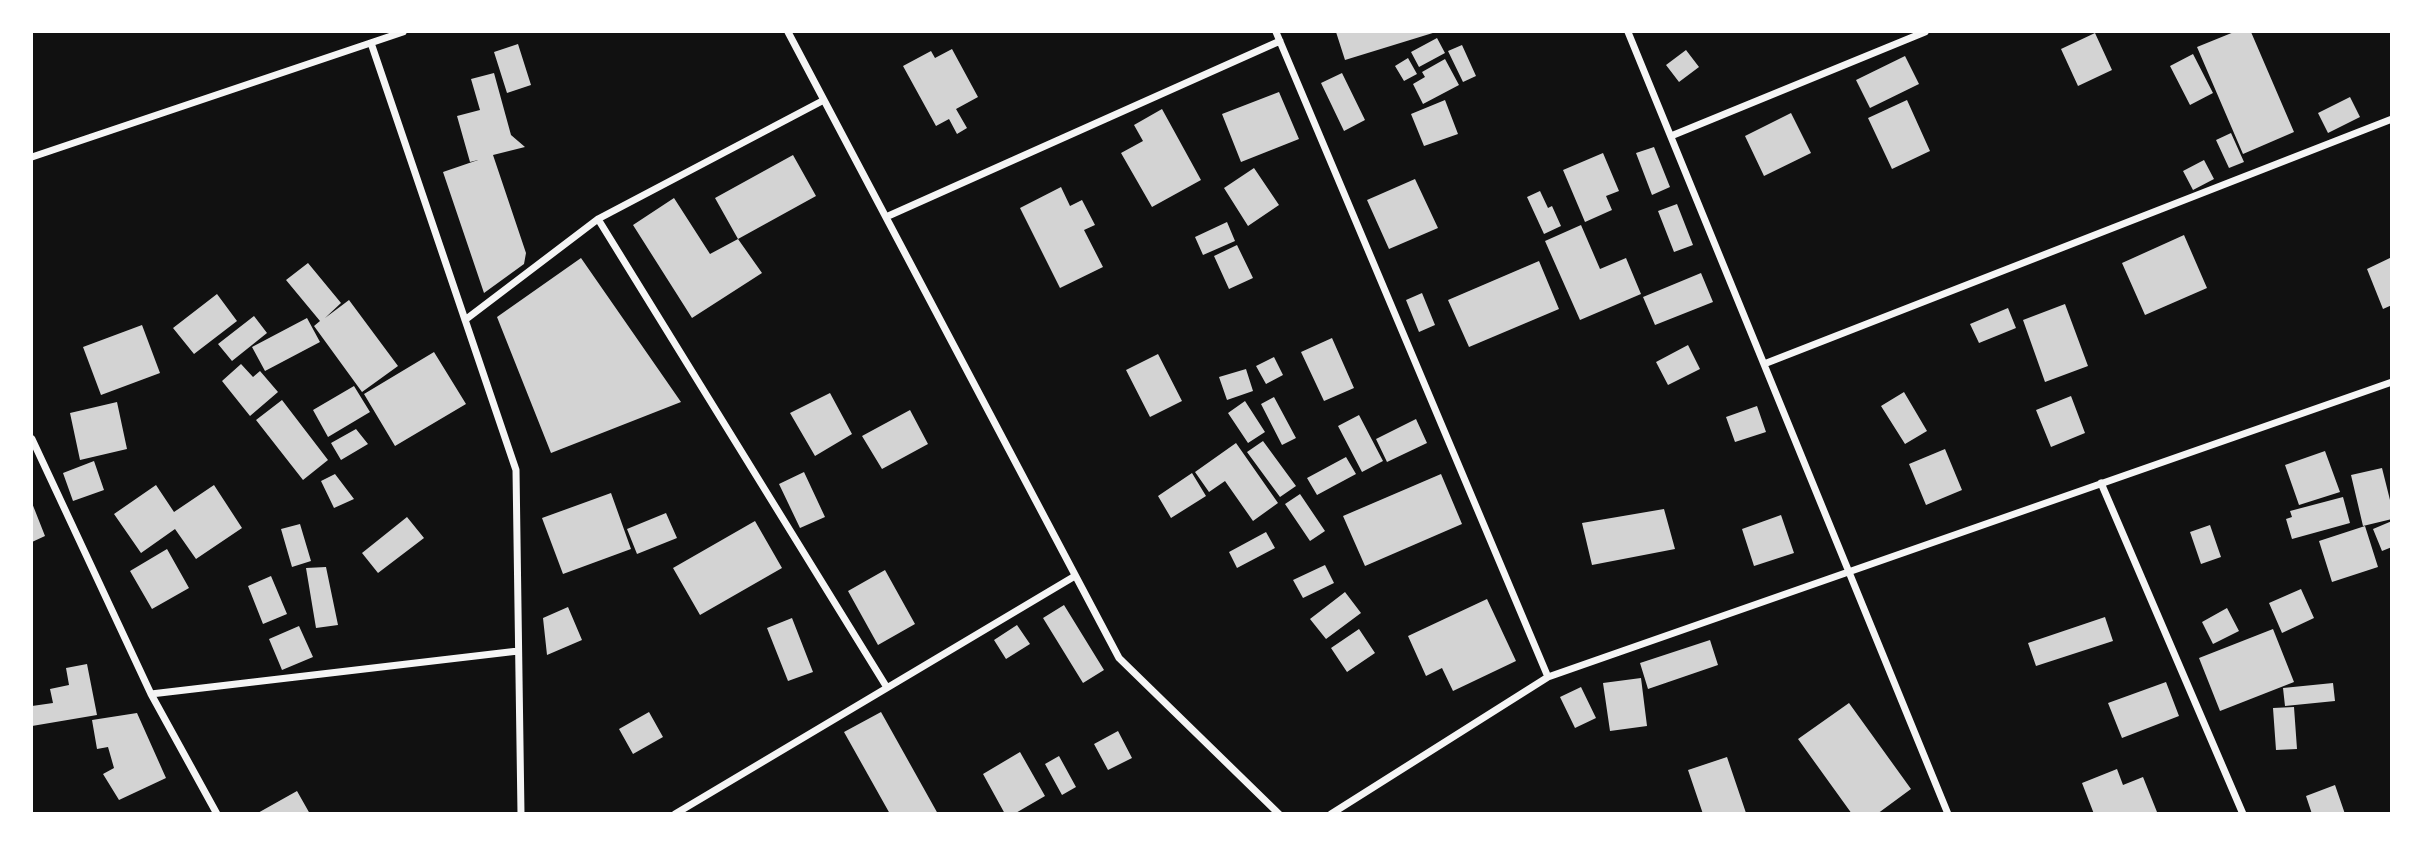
<!DOCTYPE html>
<html>
<head>
<meta charset="utf-8">
<style>
	body { margin:0 }
	#map { position:relative; width:2423px; height:845px; overflow:hidden; background:#111; font-family:"Varela Round",sans-serif }
	canvas { display:block }
	.frame { position:absolute; inset:0; border:33px solid #fff; pointer-events:none }
</style>
</head>
<body>
<div id="map">
<canvas width="2423" height="845"></canvas>
<div class="frame"></div>
</div>
<script>
const context = document.querySelector('canvas').getContext('2d');
context.lineJoin = 'round';
function fillPath(path, color) {
  context.fillStyle = color;
  context.fill(path, 'evenodd');
}
function shape(rows) {
  const path = new Path2D();
  for (const r of rows) {
    path.moveTo(r[0], r[1]);
    for (let i = 2; i < r.length; i += 2) path.lineTo(r[i], r[i + 1]);
  }
  return path;
}
function stroke(path, color, width, dash) {
  context.strokeStyle = color;
  context.lineWidth = width;
  context.lineCap = dash ? 'butt' : 'round';
  context.setLineDash(dash || []);
  context.stroke(path);
}
const building = shape([
	[1336,32,1436,32,1345,60],
	[2234,32,2251,32,2294,132,2243,154,2197,47],
	[2095,33,2112,70,2078,86,2061,49],
	[1437,38,1445,53,1419,67,1411,52],
	[518,44,531,85,507,93,494,52],
	[1462,45,1476,76,1463,82,1448,51],
	[952,49,978,97,956,109,967,128,957,134,949,119,936,126,903,66,931,51,935,58],
	[1686,50,1699,67,1679,82,1666,65],
	[2193,54,2213,93,2190,105,2170,66],
	[1905,56,1919,84,1870,108,1856,80],
	[1408,58,1417,74,1404,81,1395,66],
	[1445,59,1459,85,1423,104,1413,84,1425,77,1422,72],
	[494,73,511,135,525,147,493,155,526,253,524,264,484,293,443,172,478,160,470,162,457,116,480,110,471,79],
	[1342,73,1365,120,1344,131,1321,83],
	[1279,92,1299,139,1241,162,1222,114],
	[2350,97,2360,117,2328,133,2318,113],
	[1445,100,1458,134,1424,146,1411,114],
	[1907,100,1930,151,1892,169,1868,118],
	[1162,109,1201,180,1152,207,1121,153,1143,141,1134,125],
	[1791,113,1811,153,1764,176,1745,136],
	[2231,133,2244,162,2229,168,2216,140],
	[1654,147,1670,187,1652,195,1636,153],
	[1603,153,1619,191,1606,196,1612,210,1585,222,1563,170],
	[793,155,816,196,738,239,715,198],
	[2204,160,2214,179,2193,190,2183,171],
	[1254,168,1279,205,1248,226,1224,188],
	[1415,179,1438,228,1389,249,1367,200],
	[1061,187,1070,206,1082,200,1095,225,1084,230,1103,267,1060,288,1020,208],
	[1540,191,1548,208,1552,206,1561,226,1544,234,1527,197],
	[674,198,710,254,738,239,762,273,692,318,633,225],
	[1677,204,1693,245,1674,252,1658,211],
	[1227,222,1235,241,1203,255,1195,237],
	[1581,225,1600,269,1626,258,1641,294,1580,320,1545,241],
	[2184,235,2207,288,2145,315,2122,263],
	[1237,245,1253,278,1229,289,1214,256],
	[2392,257,2392,305,2383,309,2367,269],
	[581,258,681,402,551,453,497,317],
	[1539,261,1559,309,1469,347,1448,300],
	[308,263,341,303,325,318,349,300,398,366,362,392,314,326,320,321,286,280],
	[1701,273,1713,302,1655,325,1643,297],
	[1422,293,1435,325,1419,332,1406,300],
	[217,294,237,321,194,354,173,328],
	[2065,304,2088,366,2045,382,2023,320],
	[2008,308,2016,328,1979,343,1970,324],
	[254,316,267,333,232,361,218,344],
	[307,318,320,342,265,371,252,347],
	[142,325,160,373,101,395,83,347],
	[1332,338,1354,388,1324,401,1301,352],
	[1688,345,1700,369,1668,385,1656,362],
	[434,352,466,404,395,446,364,394],
	[1158,354,1182,401,1150,417,1126,370],
	[1274,357,1283,375,1266,384,1256,366],
	[241,364,253,377,260,371,278,392,250,416,222,381],
	[1246,369,1253,391,1227,400,1219,377],
	[354,386,370,412,328,437,313,410],
	[1904,392,1927,431,1905,444,1881,406],
	[830,393,852,434,815,456,790,413],
	[2071,396,2085,433,2051,447,2036,410],
	[1274,397,1296,438,1282,445,1261,404],
	[282,400,328,460,303,480,256,420],
	[1245,401,1265,432,1248,443,1228,413],
	[117,402,127,449,80,460,70,413],
	[1757,406,1766,432,1735,442,1726,417],
	[910,410,928,444,882,469,862,436],
	[1359,415,1383,461,1362,472,1338,426],
	[1416,419,1427,443,1387,462,1376,439],
	[356,429,368,444,341,460,331,443],
	[1263,441,1296,486,1280,497,1247,452],
	[1236,443,1278,503,1253,521,1225,481,1209,492,1195,472],
	[1945,449,1962,490,1926,505,1909,464],
	[2325,451,2340,492,2299,505,2285,465],
	[1346,457,1356,474,1317,495,1307,478],
	[94,461,104,490,73,501,63,473],
	[2382,468,2392,508,2392,519,2363,526,2351,475],
	[804,472,825,517,800,528,779,484],
	[1192,473,1206,496,1171,518,1158,496],
	[335,474,354,499,334,508,321,481],
	[1441,474,1462,524,1365,566,1343,516],
	[156,485,174,512,214,485,242,528,196,559,175,529,141,553,114,514],
	[611,493,631,549,563,574,542,518],
	[1300,494,1325,531,1310,541,1285,504],
	[2343,497,2350,523,2292,539,2286,519,2292,517,2290,511],
	[32,503,45,536,32,542],
	[1664,509,1675,549,1592,565,1582,523],
	[666,513,677,538,637,554,627,529],
	[1781,515,1794,553,1754,566,1742,529],
	[407,517,424,538,378,573,362,553],
	[755,521,782,568,700,615,673,568],
	[2392,521,2392,547,2382,551,2373,529],
	[300,524,311,561,292,567,281,529],
	[2210,525,2221,557,2201,564,2190,532],
	[2365,526,2378,567,2332,582,2319,541],
	[1266,532,1275,548,1237,568,1229,552],
	[167,549,189,588,152,609,130,571],
	[1325,565,1334,583,1303,598,1293,580],
	[326,567,338,625,316,628,306,568],
	[885,570,915,624,878,645,848,591],
	[271,576,287,614,263,624,248,586],
	[2301,589,2314,618,2282,633,2269,603],
	[1345,592,1361,613,1326,639,1310,619],
	[1487,599,1516,661,1453,691,1442,668,1426,676,1408,636],
	[1064,605,1104,670,1083,683,1043,618],
	[568,607,582,640,547,655,543,618],
	[2227,608,2239,631,2213,644,2202,622],
	[2105,617,2113,641,2036,666,2028,643],
	[792,618,813,672,788,681,767,628],
	[1017,625,1030,644,1006,659,994,640],
	[299,626,313,657,282,670,269,639],
	[1359,629,1375,653,1347,672,1331,648],
	[2273,629,2294,682,2220,711,2199,658],
	[1710,640,1718,665,1648,689,1640,663],
	[87,664,97,715,32,726,32,706,53,703,50,689,69,685,66,668],
	[1641,678,1647,726,1610,731,1603,683],
	[2166,682,2179,716,2122,738,2108,703],
	[2333,683,2335,701,2285,706,2283,688],
	[1581,687,1596,718,1575,728,1560,697],
	[1849,703,1911,789,1877,814,1852,814,1798,739],
	[2294,707,2297,749,2276,750,2273,708],
	[649,712,663,737,633,754,619,729],
	[881,712,938,814,890,814,844,732],
	[137,713,166,778,119,800,103,774,114,768,108,747,97,749,92,720],
	[1118,731,1132,758,1108,770,1094,744],
	[1020,752,1045,796,1014,814,1005,814,983,774],
	[1059,756,1076,787,1062,795,1045,764],
	[1727,757,1746,813,1703,814,1688,770],
	[2117,769,2123,785,2143,777,2157,812,2094,814,2082,783],
	[2335,785,2345,814,2312,814,2306,796],
	[297,791,310,814,256,814]
]);
const minor = shape([
	[788,32,1119,658,1279,814],
	[1276,32,1548,677],
	[1628,32,1948,814],
	[371,43,516,470,521,814],
	[1671,136,1925,32],
	[32,157,403,32],
	[886,217,1280,41],
	[598,219,886,686],
	[465,320,598,219,824,100],
	[1764,364,2392,119],
	[32,439,151,694,217,814],
	[2101,483,2243,814],
	[151,694,518,651],
	[675,814,1075,576],
	[1331,814,1548,677,2392,382]
]);
fillPath(building, '#d3d3d3');
stroke(minor, '#f5f5f5', 7);
</script>
</body>
</html>
